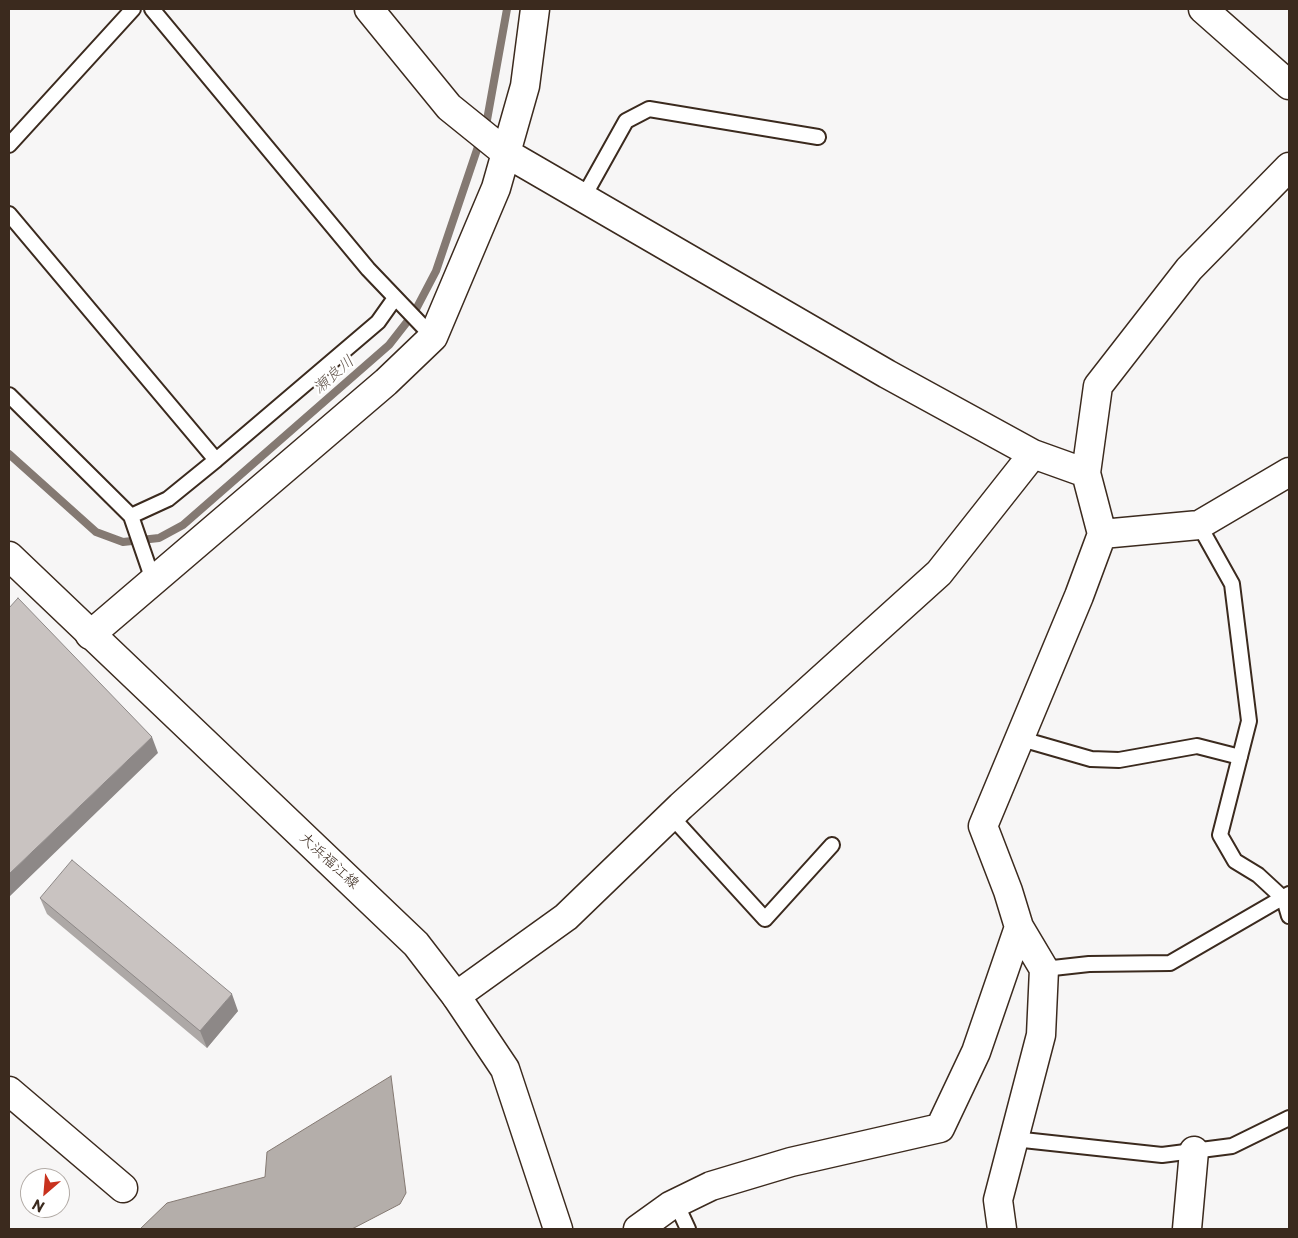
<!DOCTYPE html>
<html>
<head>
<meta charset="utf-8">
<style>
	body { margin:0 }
	#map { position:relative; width:1298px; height:1238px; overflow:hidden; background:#f7f6f6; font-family:"Playpen Sans",sans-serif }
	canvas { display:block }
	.frame { position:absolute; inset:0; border:10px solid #3b2a1e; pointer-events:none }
	.north { position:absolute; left:20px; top:1168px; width:50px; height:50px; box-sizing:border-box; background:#fff; border:1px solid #b1aaa5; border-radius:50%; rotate:207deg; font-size:14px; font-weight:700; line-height:20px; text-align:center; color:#3b2a1e }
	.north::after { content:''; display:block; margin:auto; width:18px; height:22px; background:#c8321e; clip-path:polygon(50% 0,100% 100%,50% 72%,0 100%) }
</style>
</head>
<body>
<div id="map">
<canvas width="1298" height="1238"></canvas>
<div class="frame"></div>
<div class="north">N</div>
</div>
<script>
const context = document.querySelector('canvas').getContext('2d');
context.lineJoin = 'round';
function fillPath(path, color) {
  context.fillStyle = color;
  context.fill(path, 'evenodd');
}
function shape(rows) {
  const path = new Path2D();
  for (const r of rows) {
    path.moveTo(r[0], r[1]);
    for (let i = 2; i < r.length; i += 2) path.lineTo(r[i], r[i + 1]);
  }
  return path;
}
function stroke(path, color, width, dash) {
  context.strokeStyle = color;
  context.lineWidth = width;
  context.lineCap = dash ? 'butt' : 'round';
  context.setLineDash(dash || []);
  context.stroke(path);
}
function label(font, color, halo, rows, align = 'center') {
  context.font = font + ' "Playpen Sans","Klee One",sans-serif';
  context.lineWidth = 4.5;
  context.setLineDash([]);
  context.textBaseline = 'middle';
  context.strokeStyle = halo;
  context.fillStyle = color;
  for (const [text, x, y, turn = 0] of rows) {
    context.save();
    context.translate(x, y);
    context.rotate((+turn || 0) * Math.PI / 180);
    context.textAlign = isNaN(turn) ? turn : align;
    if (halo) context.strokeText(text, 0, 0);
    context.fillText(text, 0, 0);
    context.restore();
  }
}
const water = shape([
	[391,1076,406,1193,400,1204,352,1229,140,1229,167,1203,265,1177,267,1152,391,1076]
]);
const stream = shape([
	[9,454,96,532,123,542,159,538,183,525,389,345,414,313,436,271,487,120,507,9]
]);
const lane = shape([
	[152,9,368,269,433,337],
	[9,145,133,9],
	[583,198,626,121,649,109,818,137],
	[9,214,216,460],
	[9,395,131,516,153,580],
	[131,516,168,499,216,460,378,322,395,298],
	[1199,525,1232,584,1249,721,1220,835,1235,861,1258,875,1284,899,1289,916],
	[1018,738,1091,759,1119,760,1197,746,1240,757],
	[671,816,765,919,832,845],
	[1044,969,1089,964,1170,963,1289,894],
	[1014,1139,1162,1155,1232,1146,1289,1118],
	[676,1203,688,1229]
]);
const street = shape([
	[369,9,449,107,506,153,887,374,1033,454,1086,473,1102,534,1079,596,983,826,1008,891,1019,927,1044,969,1041,1035,998,1200,1002,1229],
	[1203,9,1289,85],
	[1086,473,1098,386,1189,269,1289,167],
	[1102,534,1199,525,1289,472],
	[90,635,386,382,433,337,496,188,525,86,535,9],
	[456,996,566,917,681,806,939,573,1033,454],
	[9,1091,123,1188],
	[638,1229,670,1206,711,1186,791,1162,940,1128,976,1052,1019,927],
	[1187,1229,1194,1151]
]);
const secondary = shape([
	[9,556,416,944,456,996,505,1069,558,1229]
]);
const wall = shape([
	[40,898,238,1011,207,1048,47,914]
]);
const shadedWall = shape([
	[152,737,158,753,9,897,9,874],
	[232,994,238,1011,207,1048,200,1031]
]);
const building = shape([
	[18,598,152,737,9,874,9,608,18,598],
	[72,860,232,994,200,1031,40,898,72,860]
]);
const streetNames = [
	["大浜福江線",329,861,43]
];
const waterNames = [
	["瀬良川",334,375,-41]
];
fillPath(water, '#b4aeaa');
stroke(water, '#847972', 1);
stroke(stream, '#847972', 8);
stroke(lane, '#3b2a1e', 18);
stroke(street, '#3b2a1e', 31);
stroke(secondary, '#3b2a1e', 31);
stroke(lane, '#fff', 14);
stroke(street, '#fff', 28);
stroke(secondary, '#fff', 28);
fillPath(wall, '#ada8a6');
fillPath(shadedWall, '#8d8887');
fillPath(building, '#c9c3c1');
stroke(building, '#8d8887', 1);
label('15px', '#3b2a1e', '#fff', streetNames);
label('italic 16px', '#65584f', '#fff', waterNames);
</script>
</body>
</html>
